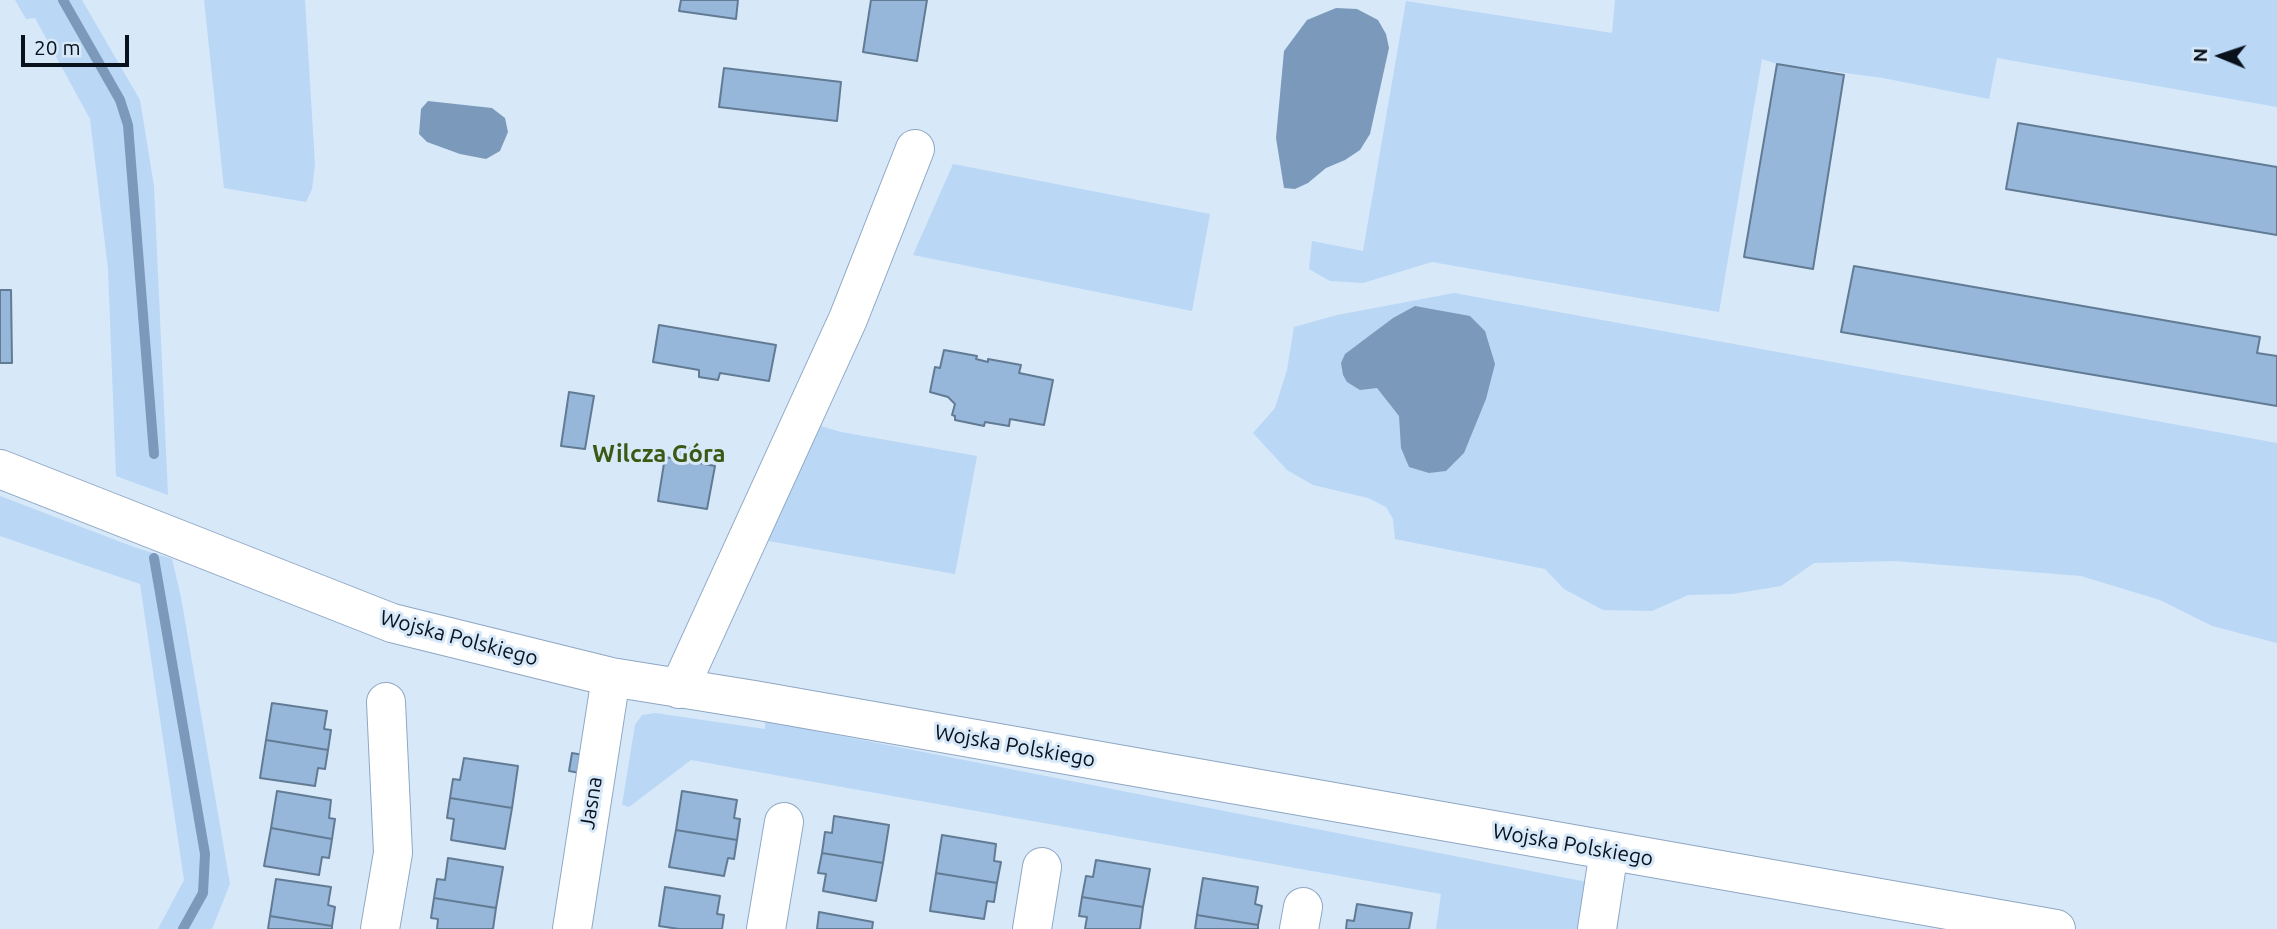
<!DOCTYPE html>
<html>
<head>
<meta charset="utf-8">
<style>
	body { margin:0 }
	#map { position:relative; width:2277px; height:929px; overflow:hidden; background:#d7e8f9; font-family:Ubuntu,sans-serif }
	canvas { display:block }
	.north { position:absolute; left:2186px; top:21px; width:70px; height:70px; -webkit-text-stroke:5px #d7e8f9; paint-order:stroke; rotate:272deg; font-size:19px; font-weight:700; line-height:28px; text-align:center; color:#09121c }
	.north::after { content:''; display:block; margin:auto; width:24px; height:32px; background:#09121c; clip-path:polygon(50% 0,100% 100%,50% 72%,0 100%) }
	.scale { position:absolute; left:21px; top:35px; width:108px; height:32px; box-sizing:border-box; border:4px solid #09121c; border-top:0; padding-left:9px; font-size:21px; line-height:24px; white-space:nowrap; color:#09121c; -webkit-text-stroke:5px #d7e8f9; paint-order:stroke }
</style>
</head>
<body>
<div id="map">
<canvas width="2277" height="929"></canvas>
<div class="north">N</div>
<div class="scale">20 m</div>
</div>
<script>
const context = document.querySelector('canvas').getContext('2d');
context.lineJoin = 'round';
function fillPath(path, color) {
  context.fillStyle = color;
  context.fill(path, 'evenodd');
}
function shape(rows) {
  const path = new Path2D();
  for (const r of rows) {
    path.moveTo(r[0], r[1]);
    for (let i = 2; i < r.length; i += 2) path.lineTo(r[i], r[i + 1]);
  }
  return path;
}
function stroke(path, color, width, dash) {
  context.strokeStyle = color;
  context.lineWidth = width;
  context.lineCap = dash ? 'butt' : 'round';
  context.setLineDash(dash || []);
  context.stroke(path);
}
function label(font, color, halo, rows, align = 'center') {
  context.font = font + ' Ubuntu,sans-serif';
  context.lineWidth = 6;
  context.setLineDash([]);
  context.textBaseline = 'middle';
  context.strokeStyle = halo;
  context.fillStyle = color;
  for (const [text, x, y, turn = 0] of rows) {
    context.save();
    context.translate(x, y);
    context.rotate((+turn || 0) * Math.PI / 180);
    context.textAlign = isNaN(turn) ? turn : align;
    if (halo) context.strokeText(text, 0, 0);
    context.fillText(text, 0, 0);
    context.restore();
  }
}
const green = shape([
	[15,0,82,0,140,100,154,186,168,495,116,476,108,269,90,119,35,18,26,19],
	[204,0,305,0,315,165,312,189,306,202,224,188],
	[1615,0,2277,0,2277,107,1997,58,1989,99,1883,78,1777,64,1762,59,1719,312,1432,262,1363,283,1330,281,1309,269,1312,241,1363,251,1406,1,1612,33],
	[953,164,1210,214,1192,311,913,255],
	[1454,293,2277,443,2277,643,2212,626,2160,600,2081,576,1895,561,1814,563,1781,586,1732,594,1688,595,1652,611,1603,610,1564,589,1545,569,1395,539,1393,519,1386,507,1368,498,1313,485,1287,470,1253,433,1275,408,1287,370,1294,327,1337,315],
	[817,425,841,432,977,456,955,574,763,540],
	[0,496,134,547,172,559,181,597,230,884,212,929,158,929,184,880,140,584,0,536],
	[655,713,765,729,765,721,1587,882,1580,929,1436,929,1441,894,691,760,629,807,622,805,635,725,642,715]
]);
const water = shape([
	[1336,8,1357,9,1378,20,1386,34,1389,48,1370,134,1360,150,1345,160,1326,168,1308,183,1295,189,1284,188,1276,138,1284,51,1307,20],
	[428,101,492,108,505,118,508,132,500,151,486,159,460,154,427,142,419,134,421,109],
	[1415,306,1470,316,1485,331,1495,364,1486,399,1464,453,1446,471,1429,473,1409,467,1401,448,1399,416,1377,388,1360,390,1347,382,1343,375,1341,363,1345,354,1393,318]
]);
const stream = shape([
	[63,0,120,100,128,125,154,454],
	[154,558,205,854,203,893,183,929]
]);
const building = shape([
	[681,0,738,0,736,19,679,11,681,0],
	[871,0,927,0,917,61,863,52,871,0],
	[1777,64,1844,75,1813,269,1744,257,1777,64],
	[724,68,841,82,837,121,719,107,724,68],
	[2018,123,2277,167,2277,235,2006,189,2018,123],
	[1854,266,2260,337,2257,353,2277,356,2277,406,1841,332,1854,266],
	[0,290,11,290,12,363,0,363,0,290],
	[659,325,776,345,769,381,720,373,718,380,699,377,699,370,653,362,659,325],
	[944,350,977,356,976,359,988,362,988,359,1021,365,1019,373,1053,380,1044,425,1010,419,1009,426,985,422,984,426,955,420,955,416,952,415,955,404,948,397,930,392,935,367,940,368,944,350],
	[569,392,594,396,585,449,561,446,569,392],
	[678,446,696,450,694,462,715,466,707,509,658,501,665,457,676,459,678,446],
	[272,703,327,711,324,729,331,730,328,750,266,740,272,703],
	[266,740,328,750,325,769,318,768,315,786,260,778,266,740],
	[572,753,583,755,580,773,569,771,572,753],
	[464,758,518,766,512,808,450,798,453,779,460,780,464,758],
	[277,791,331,800,329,818,335,819,332,839,271,828,277,791],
	[682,791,737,800,734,818,740,819,737,840,676,830,682,791],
	[450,798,512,808,505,849,451,840,454,819,447,818,450,798],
	[834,816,889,825,883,863,822,853,825,832,832,833,834,816],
	[271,828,332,839,329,858,322,857,319,875,264,866,271,828],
	[676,830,737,840,734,859,728,858,724,876,669,867,676,830],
	[942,835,996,844,994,861,1001,862,997,883,936,873,942,835],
	[822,853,883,863,876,901,823,891,826,874,818,873,822,853],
	[448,858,503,867,496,908,434,898,437,879,445,880,448,858],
	[1096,860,1150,869,1143,907,1082,897,1086,876,1093,877,1096,860],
	[936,873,997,883,994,902,987,901,984,919,930,911,936,873],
	[1203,878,1258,887,1255,904,1262,906,1258,925,1197,915,1203,878],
	[276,879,331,887,328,905,335,907,332,926,270,916,276,879],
	[665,887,720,896,717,914,724,915,722,929,679,929,659,926,665,887],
	[1082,897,1143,907,1140,929,1085,929,1087,917,1079,916,1082,897],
	[434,898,496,908,493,929,437,929,438,919,431,918,434,898],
	[1357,904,1412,913,1409,929,1346,929,1347,920,1354,921,1357,904],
	[819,912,873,922,872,929,817,929,819,912],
	[1197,915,1258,925,1258,929,1195,929,1197,915],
	[270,916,332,926,332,929,268,929,270,916]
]);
const minor = shape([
	[0,469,392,623,611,677,754,700,2056,929],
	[679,689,848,319,915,149],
	[380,929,393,853,386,702],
	[572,929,611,677],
	[766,929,784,822],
	[1032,929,1042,867],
	[1299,929,1303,907],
	[1597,929,1609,851]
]);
const streetNames = [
	["Wojska Polskiego",459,638,15],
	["Wojska Polskiego",1015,746,10],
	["Jasna",591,803,-81],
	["Wojska Polskiego",1573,845,10]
];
const quarterNames = [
	["Wilcza Góra",659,454]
];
fillPath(green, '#bad7f5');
fillPath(water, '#7b9abb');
stroke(stream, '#7b9abb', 10);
fillPath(building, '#97b7da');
stroke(building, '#627b94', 2);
stroke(minor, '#8ea7c3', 40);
stroke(minor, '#fff', 38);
label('21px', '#09121c', '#d7e8f9', streetNames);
label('bold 24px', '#3c5813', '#d7e8f9', quarterNames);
</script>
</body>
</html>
